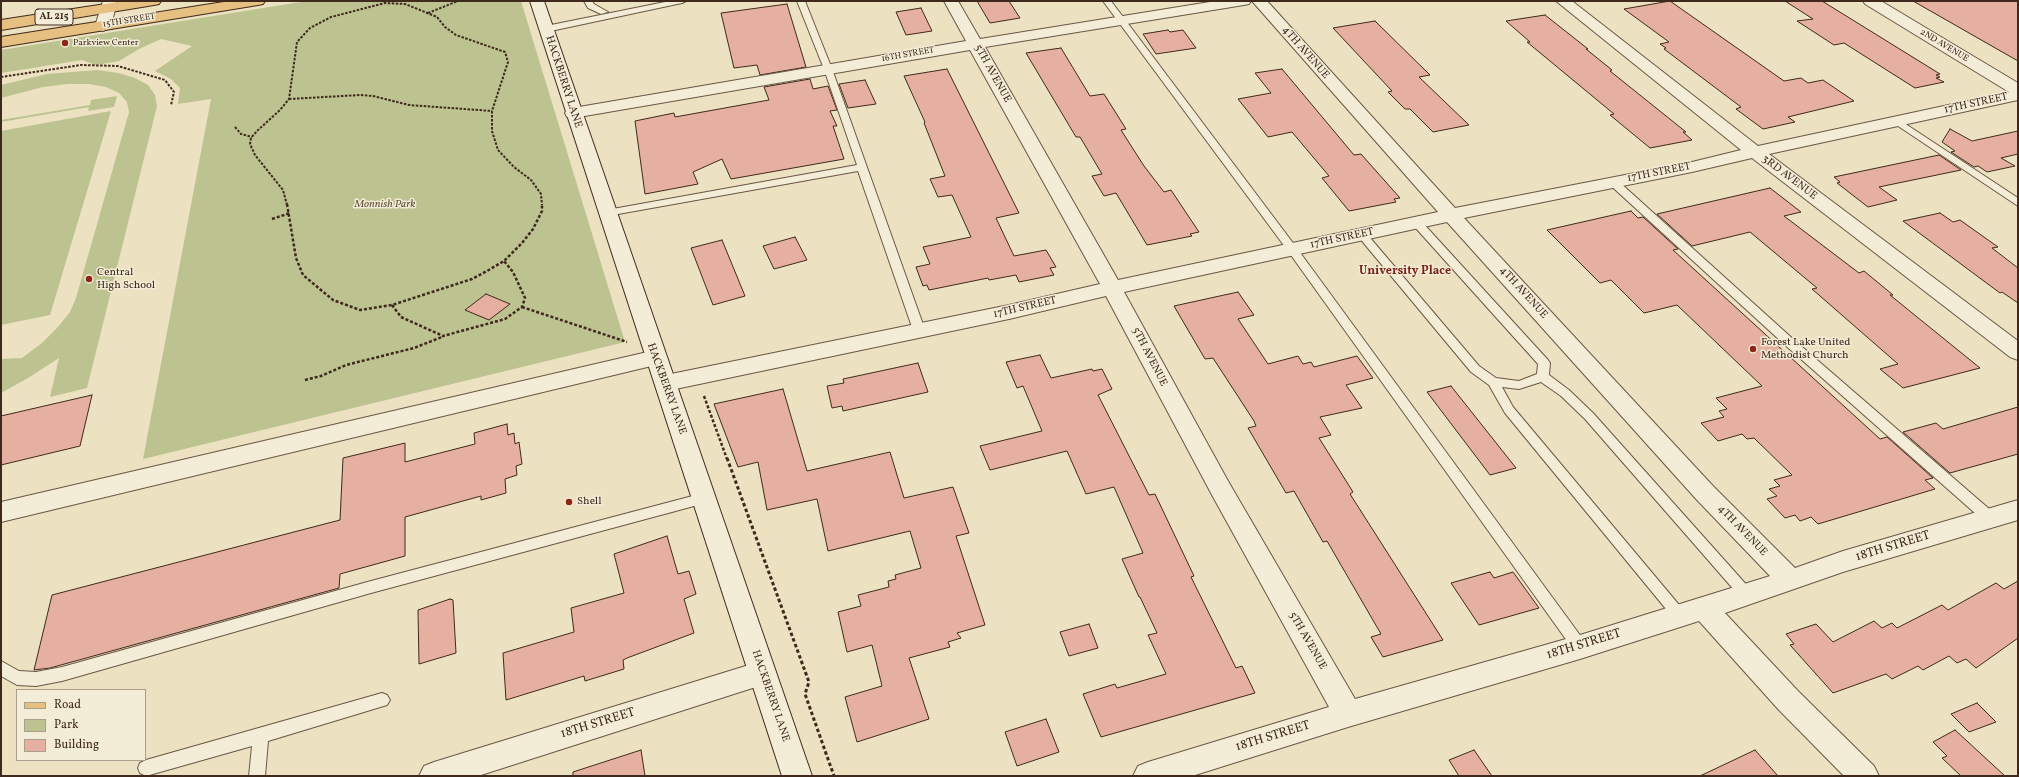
<!DOCTYPE html>
<html>
<head>
<meta charset="utf-8">
<style>
	body { margin:0 }
	#map { position:relative; width:2019px; height:777px; overflow:hidden; background:#ece1c1; font-family:Vollkorn,serif }
	canvas { display:block }
	.frame { position:absolute; inset:0; border:2px solid #3f291c; pointer-events:none }
	.legend { position:absolute; left:16px; top:689px; width:130px; height:72px; box-sizing:border-box; background:#f3ecd7; border:1px solid #ab9e8c; margin:0; padding:5px 7px; list-style:none; font-size:12px; color:#3f291c }
	.legend li { display:flex; align-items:center; gap:8px; height:20px }
	.legend b { width:20px; border:1px solid #ab9e8c }
</style>
</head>
<body>
<div id="map">
<canvas width="2019" height="777"></canvas>
<div class="frame"></div>
<ul class="legend">
<li><b style="height:5px;background:#e6c080"></b>Road</li>
<li><b style="height:11px;background:#bcc290"></b>Park</li>
<li><b style="height:11px;background:#e6b0a0"></b>Building</li>
</ul>
</div>
<script>
const context = document.querySelector('canvas').getContext('2d');
context.lineJoin = 'round';
function fillPath(path, color) {
  context.fillStyle = color;
  context.fill(path, 'evenodd');
}
function shape(rows) {
  const path = new Path2D();
  for (const r of rows) {
    path.moveTo(r[0], r[1]);
    for (let i = 2; i < r.length; i += 2) path.lineTo(r[i], r[i + 1]);
  }
  return path;
}
function stroke(path, color, width, dash) {
  context.strokeStyle = color;
  context.lineWidth = width;
  context.lineCap = dash ? 'butt' : 'round';
  context.setLineDash(dash || []);
  context.stroke(path);
}
function label(font, color, halo, rows, align = 'center') {
  context.font = font + ' Vollkorn,serif';
  context.lineWidth = 3;
  context.setLineDash([]);
  context.textBaseline = 'middle';
  context.strokeStyle = halo;
  context.fillStyle = color;
  for (const [text, x, y, turn = 0] of rows) {
    context.save();
    context.translate(x, y);
    context.rotate((+turn || 0) * Math.PI / 180);
    context.textAlign = isNaN(turn) ? turn : align;
    if (halo) context.strokeText(text, 0, 0);
    context.fillText(text, 0, 0);
    context.restore();
  }
}
const green = shape([
	[307,1,521,1,625,342,143,459,211,99,178,104,180,88,171,79,155,71,192,46,161,39,139,49,119,61,96,65,82,60,1,73,1,50],
	[97,70,118,73,135,78,148,85,155,95,157,106,87,388,50,397,59,358,28,378,1,393,1,359,22,358,42,343,58,327,70,312,76,298,129,112,127,102,119,93,106,87,89,84,67,84,43,87,1,98,1,85,47,74],
	[117,96,114,107,88,111,89,107,1,122,1,120,90,105,91,100],
	[111,111,50,315,1,325,1,131]
]);
const building = shape([
	[977,1,1009,1,1020,18,990,23,977,1],
	[1670,1,1784,81,1801,78,1808,83,1823,80,1854,101,1788,117,1795,122,1763,129,1736,109,1741,107,1664,49,1666,48,1660,44,1669,42,1624,9,1670,1],
	[1785,1,1822,1,1940,74,1936,75,1940,77,1936,78,1944,82,1915,88,1844,43,1834,45,1797,21,1813,19,1785,1],
	[1913,1,2018,1,2018,61,1913,1],
	[787,4,806,67,760,75,757,65,734,68,721,13,787,4],
	[921,8,932,31,906,35,896,12,921,8],
	[1545,15,1588,49,1586,49,1612,70,1610,71,1686,132,1683,132,1692,140,1650,148,1610,115,1614,114,1527,42,1530,42,1506,21,1545,15],
	[1375,21,1430,75,1419,77,1469,125,1433,132,1410,109,1405,109,1388,92,1392,91,1333,28,1375,21],
	[1168,30,1170,32,1183,30,1196,48,1156,54,1143,34,1168,30],
	[1061,48,1090,96,1104,94,1126,129,1121,130,1144,166,1164,192,1171,190,1199,232,1190,234,1192,236,1147,245,1116,193,1104,196,1092,176,1102,174,1080,137,1076,137,1026,53,1061,48],
	[947,69,1019,213,996,218,1014,256,1046,250,1056,267,1050,268,1054,275,1019,282,1016,275,989,280,988,278,929,290,927,285,923,286,916,267,930,264,923,247,971,237,952,195,938,197,930,179,945,176,924,123,925,122,904,76,947,69],
	[1282,69,1354,155,1361,154,1400,198,1394,199,1396,202,1349,211,1322,178,1329,176,1292,132,1268,137,1238,99,1271,93,1255,73,1282,69],
	[810,79,813,89,828,86,837,110,830,111,837,126,833,126,844,159,731,179,722,159,693,172,698,184,645,194,635,121,674,113,675,117,769,100,764,87,810,79],
	[865,80,876,104,848,108,839,84,865,80],
	[1950,129,1972,141,2018,131,2018,154,2001,158,2015,166,1987,172,1978,166,1974,167,1951,152,1955,151,1942,142,1950,129],
	[1939,155,1961,170,1879,187,1897,200,1868,207,1837,183,1840,182,1834,177,1939,155],
	[1770,188,1801,212,1784,216,1859,273,1864,271,1893,295,1890,295,1980,368,1903,388,1880,369,1898,364,1812,289,1817,288,1750,232,1692,246,1657,214,1770,188],
	[1631,211,1638,218,1643,217,1678,249,1673,250,1880,439,1887,437,1933,478,1925,480,1935,489,1818,524,1811,517,1800,521,1795,515,1785,518,1767,499,1777,496,1769,489,1780,486,1774,480,1792,475,1754,438,1747,439,1742,434,1718,441,1701,423,1724,417,1719,411,1727,409,1716,398,1762,386,1677,305,1644,313,1611,280,1600,283,1547,230,1631,211],
	[1940,213,1953,222,1960,220,1998,247,1992,248,2018,268,2018,303,2002,292,2000,293,1903,221,1940,213],
	[795,237,807,260,774,269,763,246,795,237],
	[722,240,745,296,713,305,691,248,722,240],
	[1238,292,1254,315,1238,319,1268,364,1298,356,1303,364,1311,362,1314,367,1357,356,1373,378,1346,385,1362,408,1320,417,1331,435,1319,438,1353,492,1350,494,1443,640,1383,657,1371,637,1381,634,1327,541,1323,542,1294,491,1286,493,1248,428,1256,426,1254,421,1213,358,1205,359,1174,306,1238,292],
	[486,294,510,304,489,320,465,310,486,294],
	[1040,355,1051,378,1092,369,1093,371,1102,369,1112,389,1098,395,1149,495,1155,494,1194,576,1191,577,1236,668,1242,666,1255,693,1101,737,1083,694,1115,684,1117,688,1166,674,1148,635,1157,633,1140,597,1139,597,1122,559,1143,553,1114,487,1086,494,1067,451,990,470,980,446,1042,431,1023,386,1017,388,1006,362,1040,355],
	[918,363,928,392,843,411,842,406,832,408,827,386,844,383,843,379,918,363],
	[1451,386,1516,468,1490,475,1427,392,1451,386],
	[783,389,807,471,890,452,904,498,953,487,969,533,956,536,985,625,957,633,961,638,948,642,950,647,909,658,929,719,857,742,845,697,882,686,872,645,847,652,838,612,861,606,858,595,889,587,888,581,896,579,895,575,921,568,910,531,828,551,817,499,767,510,758,462,738,467,714,404,783,389],
	[92,395,80,446,1,465,1,416,92,395],
	[2018,407,2018,454,1950,473,1903,432,1936,423,1943,429,2018,407],
	[507,424,508,435,514,433,515,444,519,442,522,464,516,466,517,475,505,479,506,493,481,500,481,496,405,517,405,556,340,574,339,588,50,668,34,670,52,595,340,520,343,458,405,443,405,462,475,444,474,433,507,424],
	[667,536,678,574,689,571,696,594,684,599,694,633,627,658,623,660,624,669,585,681,584,676,506,700,503,653,574,632,571,608,624,593,614,554,667,536],
	[1490,572,1494,578,1513,572,1539,608,1479,625,1451,583,1490,572],
	[2018,581,2018,638,1976,668,1966,659,1957,663,1949,656,1923,670,1918,666,1892,679,1886,674,1833,693,1790,645,1794,644,1786,634,1816,624,1833,642,1874,621,1882,628,1892,623,1897,628,1942,605,1948,610,1996,583,2004,589,2018,581],
	[450,599,453,600,456,653,419,664,418,610,450,599],
	[1089,624,1098,648,1069,656,1060,632,1089,624],
	[1977,703,1996,722,1969,732,1951,714,1977,703],
	[1046,719,1059,752,1017,766,1005,732,1046,719],
	[1955,730,2005,776,1961,776,1942,758,1947,756,1933,742,1955,730],
	[641,750,645,776,573,776,573,772,641,750],
	[1474,750,1492,776,1459,776,1449,760,1474,750],
	[1755,750,1778,776,1700,776,1755,750]
]);
const pathFar2 = shape([
	[428,13,458,1],
	[1,77,81,65,118,66,165,80,174,92,171,105],
	[289,99,360,95,373,96,409,105,492,111],
	[235,127,241,134,252,137],
	[287,205,283,190,255,155,250,144,251,138,257,131,280,110,289,99,297,42,310,28,331,17,385,3,405,4,420,10,437,17,445,27,456,35,505,52,508,62,492,111,492,131,498,150,514,167,531,180,541,194,542,205]
]);
const pathFar1 = shape([
	[287,204,296,258,303,275,333,300,360,310,392,305,472,279,487,271,504,261,522,243,533,229,542,211,542,204],
	[272,219,290,213],
	[392,305,401,317,443,336,505,319,522,307,525,298,513,272,504,261],
	[522,307,627,342],
	[305,380,321,376,346,365,414,348,442,337],
	[704,396,727,459]
]);
const path = shape([
	[727,458,809,682,805,694,834,776]
]);
const lane = shape([
	[584,1,592,1,594,4,608,12,601,14,588,8,584,1],
	[670,1,686,1,682,3,546,32,542,29,546,26,670,1],
	[797,1,805,1,832,69,925,330,923,333,915,333,913,330,858,171,607,216,602,213,607,210,857,165,824,69,797,1],
	[1103,1,1111,1,1296,247,1585,642,1587,647,1585,652,1580,653,1575,652,1288,251,1103,1],
	[1898,119,2018,198,2018,206,1895,124,1893,122,1898,119],
	[1613,179,1617,180,1793,339,1995,514,1997,518,1995,522,1990,523,1985,522,1785,345,1609,184,1608,182,1613,179],
	[1417,220,1421,221,1548,360,1550,363,1549,375,1569,390,1593,413,1752,591,1754,595,1752,599,1747,601,1742,599,1585,419,1561,396,1541,382,1519,389,1502,387,1513,407,1685,612,1687,616,1685,620,1680,622,1675,620,1505,413,1489,385,1471,372,1357,235,1358,233,1366,233,1479,366,1496,378,1519,381,1537,374,1538,364,1413,225,1412,223,1417,220],
	[704,493,709,494,711,498,709,502,371,593,62,681,36,686,17,685,1,676,1,661,19,671,36,672,62,667,371,581,704,493],
	[382,693,387,695,390,700,387,705,268,741,265,776,249,776,252,746,146,776,140,773,138,768,140,763,146,760,382,693]
]);
const street = shape([
	[103,1,117,1,111,26,108,29,103,31,98,29,95,26,103,1],
	[944,1,958,1,980,39,1216,1,1251,1,1249,4,1244,5,985,47,1118,280,1438,212,1252,1,1267,1,1455,208,1692,162,1741,150,1556,1,1572,1,1758,146,2009,92,1865,4,1863,1,1881,1,2018,83,2018,100,1769,154,2018,341,2018,360,2010,357,1752,158,1692,172,1464,218,1713,486,1795,568,1843,551,2018,500,2018,520,1843,572,1725,613,1798,691,1874,766,1879,776,1844,776,1778,709,1699,621,1580,659,1348,727,1192,776,1133,776,1138,766,1148,762,1329,707,1212,495,1106,296,1009,319,666,391,658,389,655,383,658,377,666,375,1009,305,1100,284,970,50,573,118,567,117,565,113,567,109,573,108,966,41,944,1],
	[1447,222,1697,500,1770,576,1580,635,1355,699,1228,481,1124,292,1447,222],
	[656,350,664,353,667,358,664,363,1,522,1,502,656,350],
	[762,661,772,664,776,673,772,682,762,685,478,776,419,776,424,766,434,762,762,661]
]);
const secondary = shape([
	[530,1,544,1,812,776,782,776,530,1]
]);
const primary = shape([
	[125,1,161,1,159,4,154,5,1,30,1,20,125,1],
	[230,1,265,1,263,4,258,5,1,47,1,37,230,1]
]);
const markers = [
	[65,43,4,"#8f2418"],
	[89,279,4,"#8f2418"],
	[1753,349,4,"#8f2418"],
	[569,502,4,"#8f2418"]
];
const farStreetnames = [
	["15TH STREET",129,21,-9],
	["2ND AVENUE",1944,46,31],
	["16TH STREET",908,55,-10]
];
const farPoinames = [
	["Parkview Center",73,43]
];
const shields = [
	[54,17,38]
];
const shieldNames = [
	["AL 215",54,17]
];
const streetNames = [
	["4TH AVENUE",1305,53,49],
	["5TH AVENUE",992,74,61],
	["HACKBERRY LANE",563,82,72],
	["17TH STREET",1976,104,-12],
	["17TH STREET",1659,173,-11],
	["3RD AVENUE",1789,178,37],
	["17TH STREET",1342,239,-12],
	["4TH AVENUE",1523,293,48],
	["17TH STREET",1025,308,-13],
	["5TH AVENUE",1149,357,63],
	["HACKBERRY LANE",666,389,70],
	["4TH AVENUE",1742,531,46],
	["5TH AVENUE",1307,641,60],
	["HACKBERRY LANE",770,696,71]
];
const parkNames = [
	["Monnish Park",385,205]
];
const poiNames = [
	["Central",97,273],
	["High School",97,286],
	["Forest Lake United",1761,343],
	["Methodist Church",1761,356],
	["Shell",577,502]
];
const neighbourhoodNames = [
	["University Place",1405,272]
];
const nearStreetnames = [
	["18TH STREET",1893,547,-17],
	["18TH STREET",1584,645,-17],
	["18TH STREET",598,724,-17],
	["18TH STREET",1273,737,-17]
];
fillPath(green, '#bcc290');
fillPath(building, '#e6b0a0');
stroke(building, '#3f291c', 1);
stroke(lane, '#6a5745', 2);
stroke(street, '#6a5745', 2);
stroke(secondary, '#3f291c', 2);
stroke(primary, '#3f291c', 2);
stroke(pathFar2, '#3f291c', 2, [2.5, 1.5]);
stroke(pathFar1, '#3f291c', 2.5, [3, 2]);
stroke(path, '#3f291c', 3, [3.5, 2.5]);
fillPath(lane, '#f3ecd7');
fillPath(street, '#f3ecd7');
fillPath(secondary, '#f3ecd7');
fillPath(primary, '#e6c080');
for (const [x, y, r, color] of markers) {
  const dot = new Path2D();
  dot.arc(x, y, r, 0, 2 * Math.PI);
  context.fillStyle = color;
  context.fill(dot);
  stroke(dot, '#f3ecd7', 1.5);
}
label('9px', '#3f291c', '#f3ecd7', farStreetnames);
label('9px', '#3f291c', '#f3ecd7', farPoinames, 'left');
for (const [x, y, w] of shields) {
  const box = new Path2D();
  box.roundRect(x - w / 2, y - 8, w, 16, 3);
  context.fillStyle = '#f3ecd7';
  context.fill(box);
  stroke(box, '#3f291c', 1);
}
label('bold 10px', '#3f291c', null, shieldNames);
label('11px', '#3f291c', '#f3ecd7', streetNames);
label('italic 11px', '#5e4f39', '#f3ecd7', parkNames);
label('11px', '#3f291c', '#f3ecd7', poiNames, 'left');
label('bold 12px', '#7a1f14', '#f3ecd7', neighbourhoodNames);
label('13px', '#3f291c', '#f3ecd7', nearStreetnames);
</script>
</body>
</html>
